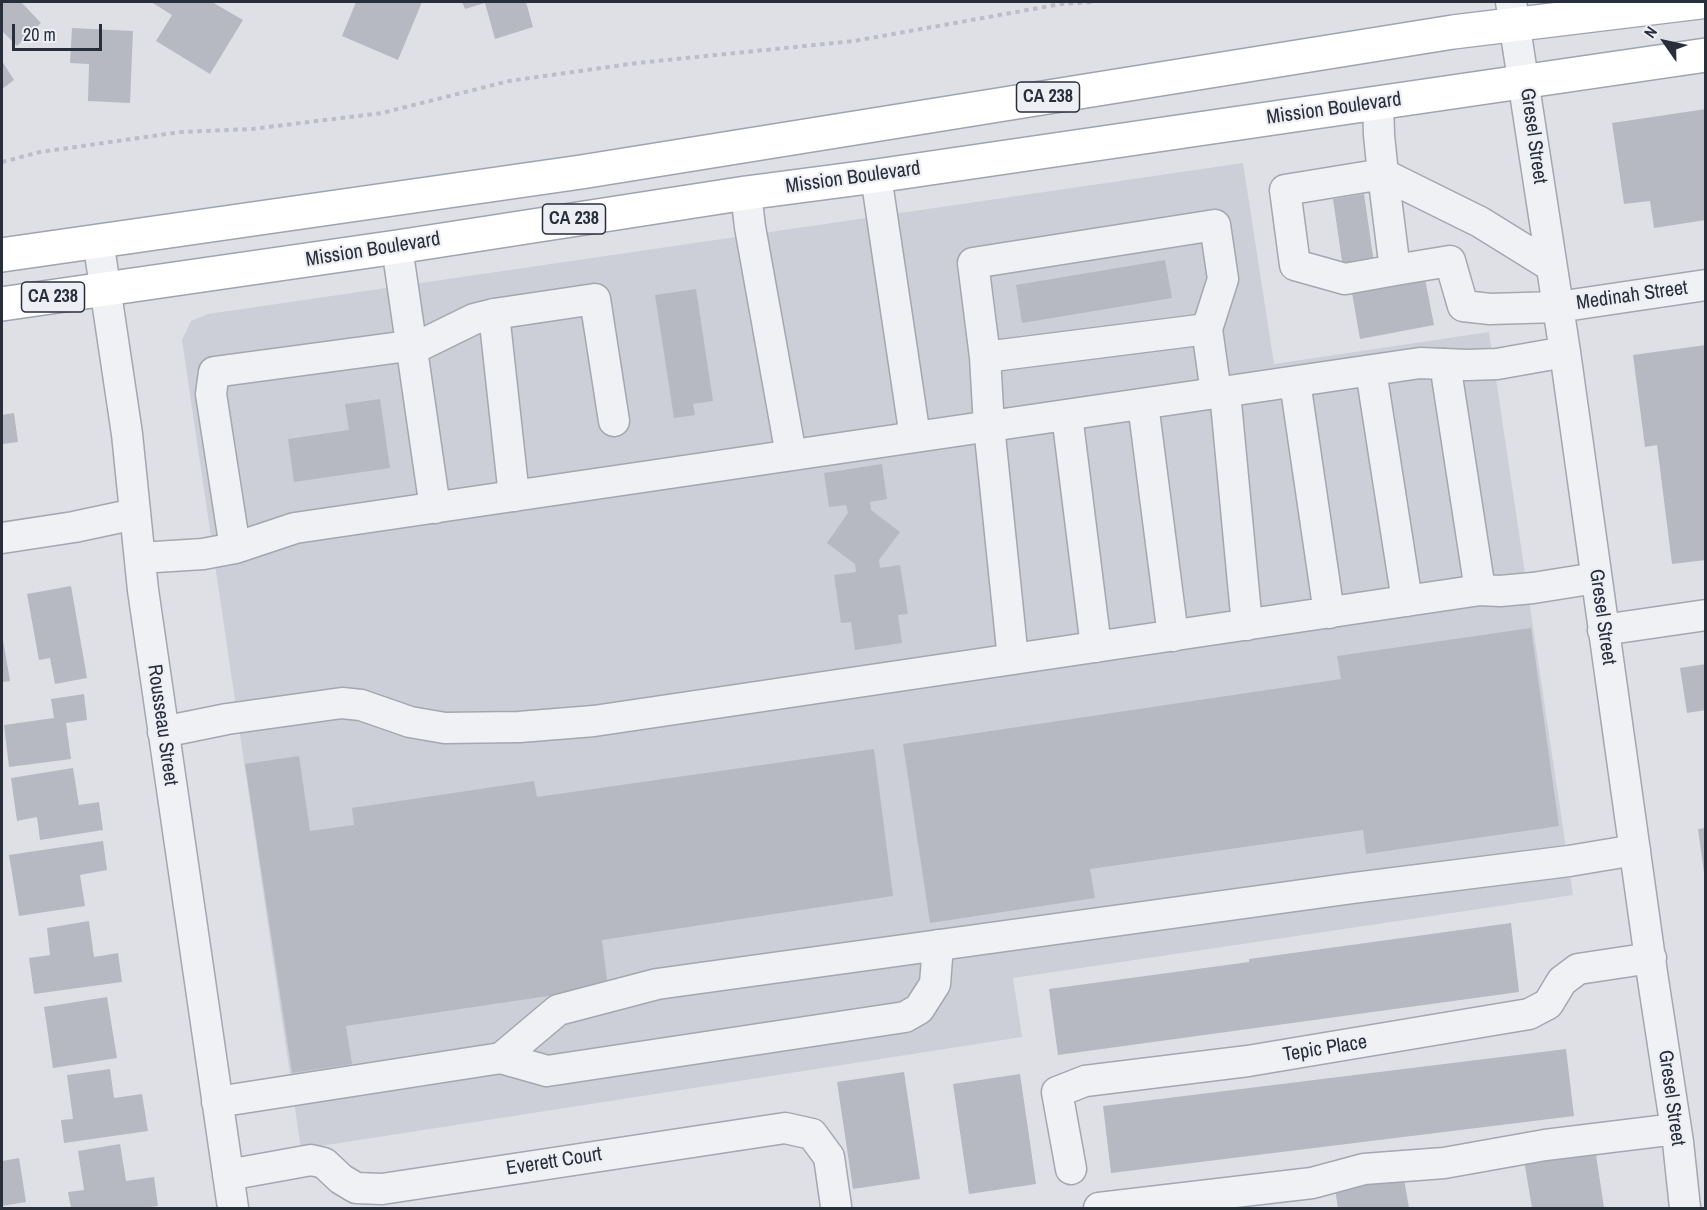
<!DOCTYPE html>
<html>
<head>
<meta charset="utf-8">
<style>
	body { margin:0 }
	#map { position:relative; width:1707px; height:1210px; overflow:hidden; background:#dee0e6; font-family:"Archivo Narrow",sans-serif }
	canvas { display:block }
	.frame { position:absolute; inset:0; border:3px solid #292e3b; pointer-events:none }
	.north { position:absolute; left:1635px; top:12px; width:60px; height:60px; -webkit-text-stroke:4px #edeff4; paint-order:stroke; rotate:304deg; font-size:16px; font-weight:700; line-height:24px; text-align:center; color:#292e3b }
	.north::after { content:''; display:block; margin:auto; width:21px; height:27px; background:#292e3b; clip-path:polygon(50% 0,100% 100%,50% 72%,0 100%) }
	.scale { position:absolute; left:12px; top:24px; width:90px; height:27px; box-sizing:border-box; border:3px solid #292e3b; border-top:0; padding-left:8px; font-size:18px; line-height:21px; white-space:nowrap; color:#292e3b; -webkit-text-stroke:4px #edeff4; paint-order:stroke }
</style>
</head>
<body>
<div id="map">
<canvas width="1707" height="1210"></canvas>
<div class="frame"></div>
<div class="north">N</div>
<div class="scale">20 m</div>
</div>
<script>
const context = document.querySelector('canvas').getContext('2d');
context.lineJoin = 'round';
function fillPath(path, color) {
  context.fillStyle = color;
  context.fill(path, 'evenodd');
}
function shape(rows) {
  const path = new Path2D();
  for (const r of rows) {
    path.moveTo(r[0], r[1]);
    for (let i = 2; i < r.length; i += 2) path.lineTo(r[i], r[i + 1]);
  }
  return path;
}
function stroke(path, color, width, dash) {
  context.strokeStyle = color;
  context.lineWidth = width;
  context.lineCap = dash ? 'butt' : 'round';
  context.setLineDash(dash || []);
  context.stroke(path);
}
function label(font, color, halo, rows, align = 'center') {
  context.font = font + ' "Archivo Narrow",sans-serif';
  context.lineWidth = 4.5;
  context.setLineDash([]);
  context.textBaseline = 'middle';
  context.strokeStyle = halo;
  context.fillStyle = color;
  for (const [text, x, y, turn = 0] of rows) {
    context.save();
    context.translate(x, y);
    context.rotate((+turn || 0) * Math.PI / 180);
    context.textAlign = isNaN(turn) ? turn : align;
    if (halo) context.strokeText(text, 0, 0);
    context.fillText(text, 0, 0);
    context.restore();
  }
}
const built = shape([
	[1243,163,1274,364,1489,332,1573,895,1013,978,1022,1037,301,1149,182,340,191,321,208,314]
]);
const building = shape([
	[2,2,21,2,41,23,17,46,2,31],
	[151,2,212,2,243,20,210,74,156,41,172,15],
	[356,2,422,2,398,60,342,36],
	[462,2,526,2,533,27,495,39,485,3,465,9],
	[72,28,133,31,130,103,88,101,89,64,70,63],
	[2,61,14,80,2,89],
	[1706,109,1706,220,1654,228,1650,201,1624,204,1612,123],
	[1364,194,1375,270,1344,275,1333,199],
	[1165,260,1172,298,1022,323,1016,285],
	[1425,279,1434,325,1360,339,1352,293],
	[696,289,713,401,693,404,695,415,674,418,655,295],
	[1706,345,1706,560,1672,564,1657,445,1645,447,1633,355],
	[380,399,390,468,294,482,288,439,349,430,345,404],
	[14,413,18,442,2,444,2,415],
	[882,464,887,499,870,502,871,510,900,532,879,560,880,568,900,565,908,614,898,615,902,643,855,650,851,622,841,623,834,575,856,572,855,564,827,543,848,513,846,505,829,507,824,473],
	[71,586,87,678,55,684,50,658,39,660,27,594],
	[1531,628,1559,826,1366,854,1363,830,1090,869,1095,898,930,923,903,744,1341,679,1337,656],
	[2,634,10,681,2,682],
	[1706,664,1706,710,1687,713,1680,668],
	[84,694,87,720,66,723,71,759,9,767,4,725,54,718,51,699],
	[874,749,893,896,602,940,608,987,346,1026,352,1064,292,1073,245,764,299,756,310,831,354,825,352,808,534,781,537,797],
	[73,768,79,805,99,802,103,830,40,840,37,817,17,821,11,778],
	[1706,828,1706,873,1704,873,1698,829],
	[103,841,107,870,80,875,85,906,19,916,9,855],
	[89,921,94,957,118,953,122,982,34,994,29,958,50,955,47,928],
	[1511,923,1519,992,1058,1055,1049,989,1249,962,1249,959],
	[107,997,117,1058,53,1068,44,1007],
	[1566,1049,1574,1116,1111,1173,1103,1106],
	[110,1069,114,1098,142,1094,148,1131,64,1143,61,1120,73,1119,67,1075],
	[904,1072,920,1179,853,1189,837,1082],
	[1020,1074,1036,1184,969,1194,953,1084],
	[120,1144,126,1181,154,1177,158,1206,142,1208,71,1208,68,1192,84,1190,78,1151],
	[1595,1148,1604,1208,1532,1208,1524,1160],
	[19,1158,26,1202,2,1206,2,1161],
	[1404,1179,1409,1208,1338,1208,1335,1189]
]);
const path = shape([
	[2,162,40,152,181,132,252,129,382,113,509,81,637,63,854,41,1061,4,1092,2]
]);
const minor = shape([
	[1511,2,1565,352,1652,973,1678,1142,1685,1208],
	[1378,102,1379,135,1383,174,1285,190,1295,265,1345,279,1395,270,1383,174],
	[1383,174,1480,222,1551,266],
	[876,176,915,437],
	[746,193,750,227,791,455],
	[98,240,127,434,143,590,233,1208],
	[397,247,435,508],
	[1395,270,1450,261,1463,306,1490,309,1558,307,1706,285],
	[494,314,514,496],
	[985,357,1207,329],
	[1445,364,1480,590],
	[1371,371,1407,601],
	[1295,382,1329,613],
	[1225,392,1247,625],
	[1143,404,1173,636],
	[1067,415,1096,647],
	[2,538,74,527,135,514],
	[235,548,211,394,214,372,423,344,474,319,494,314,595,299,614,421],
	[140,558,203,554,235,548,295,528,1420,363,1467,365,1497,364,1565,352],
	[1603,630,1706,615],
	[1013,659,989,426,985,357,973,263,1215,225,1223,279,1207,329,1216,393],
	[163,732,227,719,342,703,361,705,410,722,445,728,519,727,594,721,1480,590,1500,591,1533,588,1596,578],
	[501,1058,558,1010,657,984,1353,888,1569,861,1635,850],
	[217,1102,501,1058,547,1071,905,1017,919,1009,935,984,938,945],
	[1071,1169,1057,1092,1085,1081,1248,1061,1529,1014,1548,1004,1562,981,1578,969,1651,958],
	[228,1175,311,1160,324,1163,341,1179,356,1188,382,1189,785,1128,812,1134,829,1157,836,1206],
	[1099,1208,1312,1183,1364,1169,1444,1163,1545,1145,1676,1129]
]);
const major = shape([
	[2,255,581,172,1453,32,1700,2],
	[2,304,397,247,746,193,876,176,1706,55]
]);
const shields = [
	[1048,97,63],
	[574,219,63],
	[53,297,63]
];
const shieldNames = [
	["CA 238",1048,97],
	["CA 238",574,219],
	["CA 238",53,297]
];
const streetNames = [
	["Mission Boulevard",1334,109,-8],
	["Gresel Street",1533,136,82],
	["Mission Boulevard",853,178,-8],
	["Mission Boulevard",373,250,-9],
	["Medinah Street",1632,296,-8],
	["Gresel Street",1602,617,82],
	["Rousseau Street",162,725,82],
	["Tepic Place",1325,1049,-9],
	["Gresel Street",1671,1098,82],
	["Everett Court",554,1162,-9]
];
fillPath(built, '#cccfd7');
fillPath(building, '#b6b9c2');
stroke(minor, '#a4a7af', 33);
stroke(major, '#9ea4b0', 36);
stroke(path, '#bcbec5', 4, [4.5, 4.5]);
stroke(minor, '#f0f1f5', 30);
stroke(major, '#fff', 33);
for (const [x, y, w] of shields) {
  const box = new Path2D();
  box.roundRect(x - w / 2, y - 15, w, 30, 4.5);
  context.fillStyle = '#edeff4';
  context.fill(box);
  stroke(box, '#292e3b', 1.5);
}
label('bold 18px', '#292e3b', null, shieldNames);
label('20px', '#292e3b', '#edeff4', streetNames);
</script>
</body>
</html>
